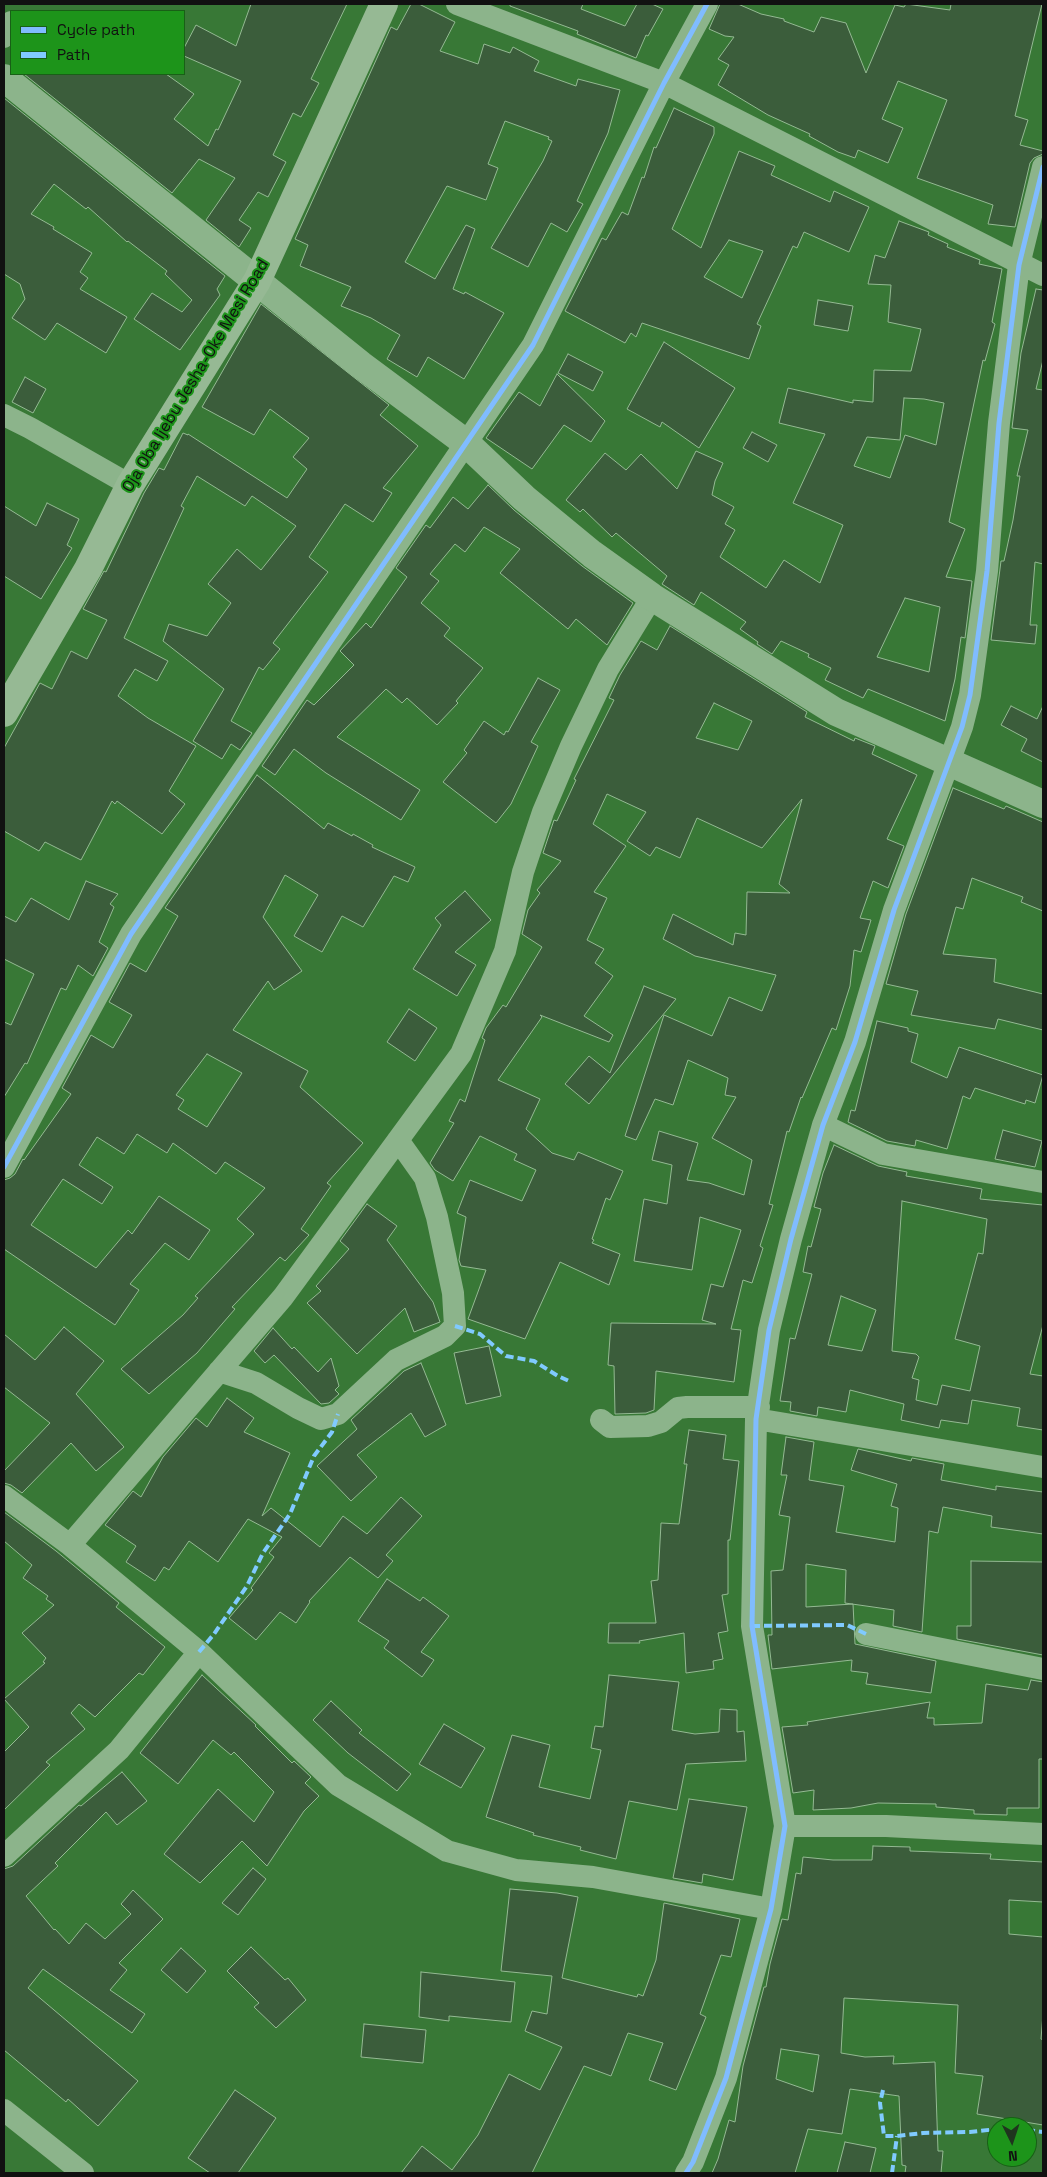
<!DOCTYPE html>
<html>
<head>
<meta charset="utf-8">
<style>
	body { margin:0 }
	#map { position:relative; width:1047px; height:2177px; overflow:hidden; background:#387836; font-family:"Space Grotesk",sans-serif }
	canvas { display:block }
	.frame { position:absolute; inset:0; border:5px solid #111; pointer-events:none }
	.legend { position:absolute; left:10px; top:10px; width:175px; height:65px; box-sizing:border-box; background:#1d941a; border:1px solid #186016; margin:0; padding:6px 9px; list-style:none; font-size:15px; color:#111 }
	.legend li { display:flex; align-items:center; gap:10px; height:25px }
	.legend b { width:25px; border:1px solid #186016 }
	.north { position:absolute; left:987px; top:2117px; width:50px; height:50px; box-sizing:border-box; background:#1d941a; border:1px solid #186016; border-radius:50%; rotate:176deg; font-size:14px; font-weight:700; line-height:20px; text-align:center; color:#111 }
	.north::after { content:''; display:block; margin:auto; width:18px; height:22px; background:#1f351e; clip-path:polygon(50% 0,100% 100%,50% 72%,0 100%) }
</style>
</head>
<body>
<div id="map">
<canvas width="1047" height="2177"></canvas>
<div class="frame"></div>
<ul class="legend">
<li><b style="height:6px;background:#80bcff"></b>Cycle path</li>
<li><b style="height:6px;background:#80caff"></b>Path</li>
</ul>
<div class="north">N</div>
</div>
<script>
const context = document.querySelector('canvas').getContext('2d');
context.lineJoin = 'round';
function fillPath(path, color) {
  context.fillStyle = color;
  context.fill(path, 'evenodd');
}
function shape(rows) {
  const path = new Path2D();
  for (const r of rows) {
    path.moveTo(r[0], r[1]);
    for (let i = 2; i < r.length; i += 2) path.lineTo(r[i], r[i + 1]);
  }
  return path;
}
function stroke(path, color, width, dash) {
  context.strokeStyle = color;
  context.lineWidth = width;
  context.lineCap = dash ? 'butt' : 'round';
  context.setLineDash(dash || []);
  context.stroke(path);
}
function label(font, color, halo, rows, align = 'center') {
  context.font = font + ' "Space Grotesk",sans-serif';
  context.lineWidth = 4;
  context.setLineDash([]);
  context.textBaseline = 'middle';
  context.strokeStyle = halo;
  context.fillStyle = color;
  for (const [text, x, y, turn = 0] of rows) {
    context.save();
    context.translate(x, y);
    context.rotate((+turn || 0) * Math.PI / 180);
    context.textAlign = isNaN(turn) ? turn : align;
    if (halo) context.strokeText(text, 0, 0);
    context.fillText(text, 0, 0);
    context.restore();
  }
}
const building = shape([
	[251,4,347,4,311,79,319,83,301,117,293,113,273,155,286,162,268,197,258,192,239,220,251,228,239,247,206,220,235,178,199,159,172,193,24,74,166,74,194,94,174,119,208,146,216,129,218,130,241,81,184,56,184,48,196,25,236,46,251,4],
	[411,4,419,4,455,22,440,51,478,64,484,44,510,53,513,47,539,61,534,71,576,86,578,79,620,90,608,133,577,201,583,204,567,232,551,223,528,267,491,248,543,161,552,141,548,139,549,137,505,121,488,164,498,168,486,200,447,186,405,262,435,279,466,225,475,229,453,289,464,294,465,292,504,313,464,379,428,357,417,377,387,359,400,335,371,318,341,306,351,287,300,266,308,245,295,239,391,27,397,30,411,4],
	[510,4,583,4,581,9,625,26,637,4,652,4,663,9,648,36,646,35,636,58,577,34,578,31,510,6,510,4],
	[720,4,738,4,761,14,784,19,784,21,814,32,821,17,846,23,866,73,895,5,904,7,906,4,950,10,951,4,1042,4,1015,116,1028,120,1020,145,1043,151,1043,154,1034,158,1030,163,1015,227,988,224,993,205,917,178,947,100,898,81,882,119,903,128,888,163,858,150,855,158,838,152,809,136,810,134,768,115,718,85,729,65,718,59,734,37,725,36,709,29,720,4],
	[4,98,225,276,217,289,220,295,180,350,134,319,152,293,182,312,192,300,165,274,167,271,128,241,127,242,88,207,86,209,54,184,31,214,54,227,53,229,92,253,80,272,88,278,80,289,127,317,106,353,57,323,45,340,12,318,25,299,20,284,4,274,4,98],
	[674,108,714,127,714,134,672,229,701,248,739,151,775,166,771,175,830,202,834,191,869,207,849,252,804,232,797,248,793,246,757,324,761,326,749,359,642,323,636,337,631,333,625,343,565,311,602,238,606,240,622,212,628,215,642,177,644,178,654,147,656,148,674,108],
	[729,240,763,251,742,298,704,277,729,240],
	[899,221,929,232,928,235,948,244,947,247,980,260,979,264,1002,269,992,322,995,324,985,361,983,360,949,522,965,529,946,577,972,581,965,638,961,637,955,679,945,721,868,689,863,698,825,680,831,668,808,657,809,654,781,641,772,654,757,644,758,642,740,629,746,622,701,592,694,605,662,584,667,576,616,533,612,537,583,509,580,512,566,500,605,453,626,470,641,454,677,489,696,451,723,463,715,481,712,495,734,507,725,524,735,530,720,557,766,588,784,560,820,583,843,525,793,503,825,434,779,423,788,388,853,403,853,400,873,402,874,370,911,371,921,329,888,322,891,285,868,284,875,255,885,258,899,221],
	[904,398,924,399,944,403,936,445,905,435,890,478,854,466,867,437,900,440,904,398],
	[905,598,940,607,929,672,877,657,905,598],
	[1036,289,1043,290,1043,360,1036,389,1043,390,1043,564,1035,562,1030,625,1037,625,1035,644,991,640,1001,561,1004,561,1013,520,1020,476,1017,476,1028,430,1012,428,1021,353,1036,289],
	[818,300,853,306,848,331,814,325,818,300],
	[261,304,389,405,380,415,418,446,383,488,392,493,373,522,345,504,309,557,328,572,273,643,280,649,263,670,259,667,231,721,252,733,240,750,231,744,222,759,193,741,224,689,163,641,169,624,207,636,231,603,208,584,237,549,261,570,296,526,252,496,245,506,197,476,181,506,184,508,124,638,168,661,157,681,135,669,118,696,148,718,196,746,169,791,185,804,162,834,117,801,115,804,112,801,81,860,45,842,39,851,4,831,4,748,40,683,52,689,71,651,87,659,107,620,83,609,104,571,106,572,144,493,159,468,164,470,183,433,188,435,188,434,287,498,307,469,293,457,309,438,270,409,254,435,202,407,261,304],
	[664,342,735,388,699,448,662,422,660,427,627,409,664,342],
	[568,354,603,372,593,391,558,373,568,354],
	[557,374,605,421,591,442,564,425,532,469,486,438,519,392,540,406,557,374],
	[25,377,46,389,33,413,12,402,25,377],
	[752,432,777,445,768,462,743,448,752,432],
	[488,485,514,510,582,566,633,603,607,645,576,619,568,629,500,573,520,549,484,527,465,552,455,544,430,574,439,581,421,603,450,628,444,636,483,668,456,701,458,703,437,725,407,698,402,703,386,689,337,737,420,790,401,820,326,773,294,749,275,775,262,766,307,700,314,705,354,665,340,651,366,623,371,628,407,577,396,568,426,525,430,528,453,497,468,509,488,485],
	[47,503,79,519,67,545,72,548,41,599,4,576,4,506,36,526,47,503],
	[670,626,807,712,805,717,854,741,855,738,875,746,872,754,917,775,887,839,904,846,888,888,873,881,860,918,871,920,861,952,854,950,850,986,836,1030,832,1028,802,1098,801,1097,789,1132,787,1131,769,1204,773,1205,760,1246,763,1248,752,1283,743,1280,731,1329,741,1330,734,1382,656,1371,654,1410,646,1413,615,1414,614,1366,608,1365,611,1323,716,1324,702,1320,711,1284,723,1287,741,1230,700,1217,692,1270,634,1261,644,1199,667,1204,672,1165,652,1160,659,1131,698,1143,687,1180,709,1183,744,1195,752,1160,712,1138,736,1097,725,1095,728,1078,688,1060,673,1105,655,1099,636,1140,625,1136,664,1015,712,1036,729,997,762,1011,776,975,695,956,663,939,673,914,733,945,735,933,746,935,747,892,790,893,779,884,802,799,762,848,697,818,680,858,656,847,650,856,627,841,646,812,607,794,593,824,626,846,594,892,607,898,587,940,604,949,595,963,613,976,584,1016,613,1035,609,1042,540,1015,542,1017,498,1080,540,1099,526,1129,552,1153,574,1160,578,1152,623,1171,610,1200,606,1198,592,1239,594,1240,592,1243,620,1254,609,1285,560,1262,525,1339,468,1319,486,1270,461,1266,459,1260,466,1217,457,1213,470,1180,522,1201,536,1170,514,1160,517,1154,480,1136,453,1181,435,1170,430,1163,454,1123,449,1121,460,1099,465,1102,485,1040,482,1038,486,1028,503,1005,506,1007,542,947,522,934,528,910,540,893,537,890,561,861,543,853,554,820,557,821,576,780,574,779,614,700,609,698,620,675,641,641,657,650,670,626],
	[714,703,752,721,738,750,696,738,714,703],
	[538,678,560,690,531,742,538,746,511,804,496,823,443,782,467,753,464,750,484,721,504,735,506,731,508,732,538,678],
	[1011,706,1037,719,1043,706,1043,762,1021,751,1027,739,1001,725,1011,706],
	[257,775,324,829,328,823,352,836,353,834,373,845,372,847,415,867,408,882,394,876,363,927,342,916,322,952,294,936,318,895,285,875,263,917,302,971,274,990,268,981,233,1030,308,1071,300,1087,363,1143,327,1183,331,1186,301,1229,309,1235,285,1261,280,1257,232,1307,235,1309,197,1353,149,1394,121,1369,183,1315,198,1298,195,1296,254,1234,237,1219,265,1188,225,1162,216,1174,173,1143,167,1153,137,1134,124,1154,97,1137,79,1165,113,1187,102,1204,63,1179,31,1225,96,1268,128,1230,132,1234,159,1196,210,1230,189,1260,165,1243,130,1284,139,1290,115,1325,4,1249,4,1180,10,1178,15,1174,23,1159,24,1160,71,1094,62,1088,91,1035,113,1048,132,1015,109,1002,130,963,146,972,178,916,165,908,257,775],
	[207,1054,242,1073,207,1127,178,1109,184,1100,176,1095,207,1054],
	[953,788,1004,809,1006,806,1043,822,1043,911,1021,902,1023,897,972,878,963,909,956,907,943,954,996,959,994,982,1043,994,1043,1030,998,1019,995,1029,911,1015,918,991,886,984,906,914,953,788],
	[86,881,118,894,110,904,114,907,99,942,108,948,93,976,78,965,66,990,61,988,27,1064,25,1063,4,1097,4,1022,11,1025,34,974,4,959,4,916,16,922,31,898,69,920,86,881],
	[465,891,491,920,455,952,476,965,457,996,413,969,441,925,435,918,465,891],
	[644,986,676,999,589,1104,565,1084,589,1056,610,1073,644,986],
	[409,1009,437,1028,415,1061,387,1042,409,1009],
	[877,1021,908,1028,908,1031,918,1034,911,1062,947,1078,959,1047,1043,1075,1035,1103,1026,1100,1025,1104,975,1088,970,1099,963,1096,947,1149,916,1140,915,1146,887,1141,848,1122,851,1110,855,1111,877,1021],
	[1003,1130,1042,1141,1035,1167,995,1159,1003,1130],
	[834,1145,878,1166,907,1172,906,1176,982,1189,980,1199,1043,1205,1043,1325,1030,1374,1043,1376,1043,1430,1017,1426,1020,1408,972,1400,968,1424,941,1420,939,1428,901,1420,904,1404,850,1390,846,1412,818,1407,817,1416,790,1411,791,1402,780,1401,790,1338,795,1339,812,1274,803,1272,808,1246,811,1247,821,1209,814,1207,823,1173,834,1145],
	[902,1201,987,1219,983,1254,978,1253,955,1339,980,1346,970,1391,942,1385,937,1405,916,1400,919,1380,912,1378,919,1357,916,1354,892,1351,902,1201],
	[841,1296,876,1310,862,1351,828,1345,841,1296],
	[367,1204,397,1226,387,1240,433,1302,440,1322,414,1332,405,1308,357,1354,307,1303,321,1291,316,1286,349,1249,340,1241,367,1204],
	[64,1327,104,1361,76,1394,124,1447,96,1471,71,1443,22,1493,11,1485,4,1483,4,1471,50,1423,4,1387,4,1334,35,1360,64,1327],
	[273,1328,292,1349,294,1347,318,1372,331,1358,339,1386,335,1390,339,1394,329,1403,321,1404,274,1355,265,1363,254,1351,273,1328],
	[489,1346,501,1396,466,1404,454,1353,489,1346],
	[421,1363,446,1425,425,1437,411,1413,357,1455,377,1477,351,1501,317,1466,357,1429,351,1420,404,1371,421,1363],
	[227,1398,254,1418,244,1432,290,1453,262,1516,271,1508,320,1547,343,1516,367,1534,401,1497,422,1516,386,1555,393,1561,378,1578,350,1557,309,1601,310,1602,296,1623,280,1612,256,1640,229,1618,253,1590,251,1588,274,1557,269,1553,282,1537,248,1519,218,1562,189,1541,169,1570,164,1567,155,1581,126,1562,136,1546,105,1525,133,1491,141,1497,163,1457,196,1418,207,1427,227,1398],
	[689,1430,726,1435,723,1459,739,1461,730,1540,728,1540,728,1594,722,1595,728,1631,718,1633,723,1659,713,1661,714,1669,686,1673,684,1633,639,1641,640,1643,608,1643,609,1623,656,1623,651,1581,658,1580,661,1523,679,1524,687,1464,684,1464,689,1430],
	[786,1437,814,1442,809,1480,844,1486,836,1532,895,1542,898,1508,891,1506,897,1484,851,1470,858,1449,911,1461,912,1458,944,1464,941,1480,996,1490,996,1486,1043,1492,1043,1534,991,1527,992,1516,943,1507,938,1533,929,1531,922,1632,893,1626,894,1610,845,1603,846,1570,806,1564,806,1607,853,1604,855,1644,936,1661,931,1693,866,1684,868,1673,851,1671,852,1660,772,1669,768,1635,772,1635,771,1571,783,1570,790,1517,779,1515,787,1475,781,1475,786,1437],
	[4,1512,56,1551,119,1603,116,1607,165,1647,143,1675,139,1673,95,1717,79,1704,71,1713,85,1729,46,1762,50,1765,4,1810,4,1752,29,1727,4,1699,45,1663,43,1662,46,1658,22,1633,54,1605,46,1599,48,1596,23,1578,32,1565,4,1541,4,1512],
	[971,1561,1043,1562,1043,1655,957,1639,957,1626,971,1626,971,1561],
	[387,1579,420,1601,423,1597,449,1616,421,1652,434,1660,422,1677,384,1648,389,1641,358,1621,387,1579],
	[202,1675,256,1725,255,1726,292,1763,294,1761,311,1777,305,1783,319,1796,304,1811,267,1866,242,1841,200,1883,164,1854,218,1789,254,1822,274,1792,234,1752,231,1755,213,1740,178,1784,140,1753,202,1675],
	[609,1675,679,1682,672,1730,695,1734,719,1732,720,1709,737,1710,737,1732,744,1731,746,1761,686,1764,677,1810,629,1801,616,1859,580,1850,581,1847,533,1835,534,1833,486,1817,512,1735,550,1745,539,1787,590,1799,601,1750,591,1748,595,1726,603,1727,609,1675],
	[1031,1680,1043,1682,1043,1759,1039,1759,1039,1808,1007,1808,1007,1815,974,1814,974,1810,936,1807,936,1804,878,1803,851,1808,813,1810,814,1790,793,1793,782,1727,808,1725,807,1722,930,1702,927,1718,934,1718,934,1725,982,1723,986,1684,1028,1690,1031,1680],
	[331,1701,362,1730,359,1733,411,1774,397,1791,348,1753,313,1720,331,1701],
	[444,1724,485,1748,461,1788,419,1764,444,1724],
	[122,1772,147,1801,117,1825,106,1812,55,1863,58,1866,26,1896,54,1930,55,1929,69,1944,86,1923,105,1939,131,1914,121,1904,133,1890,163,1919,119,1963,127,1970,110,1990,145,2014,132,2033,43,1969,28,1988,138,2081,98,2126,68,2099,66,2102,4,2050,4,1869,13,1866,79,1805,81,1806,122,1772],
	[689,1799,747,1807,733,1880,703,1874,702,1883,673,1878,689,1799],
	[873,1846,910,1847,910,1851,991,1854,990,1859,1043,1862,1043,1902,1009,1900,1009,1934,1043,1937,1043,2014,1041,2039,1043,2040,1043,2125,977,2114,983,2076,955,2073,958,2005,844,1998,841,2053,865,2057,894,2056,893,2064,935,2062,938,2151,943,2151,941,2173,905,2173,906,2166,902,2165,899,2096,850,2089,842,2134,808,2129,795,2173,712,2173,718,2159,729,2120,735,2122,743,2066,764,1987,766,1987,770,1964,782,1919,788,1920,796,1873,801,1874,803,1857,833,1860,872,1860,873,1846],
	[781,2049,819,2055,813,2092,776,2079,781,2049],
	[253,1868,266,1879,238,1915,222,1903,253,1868],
	[510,1889,557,1893,578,1897,562,1978,637,1997,638,1994,643,1996,656,1960,664,1903,740,1919,731,1957,721,1955,700,2014,706,2017,676,2090,649,2080,663,2043,628,2033,611,2076,584,2066,532,2173,401,2173,422,2146,452,2170,478,2135,509,2074,540,2090,562,2047,525,2031,532,2011,547,2014,552,1976,501,1971,510,1889],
	[251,1947,285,1980,288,1978,306,2000,276,2028,254,2007,259,2003,227,1971,251,1947],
	[181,1948,206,1971,187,1993,161,1970,181,1948],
	[421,1972,515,1982,511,2022,449,2016,449,2021,419,2017,421,1972],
	[364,2024,426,2030,423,2063,361,2057,364,2024],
	[235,2090,276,2118,238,2173,210,2173,188,2158,235,2090],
	[845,2142,876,2148,870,2173,837,2173,845,2142]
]);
const minor = shape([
	[457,4,664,83,1043,275],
	[4,37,11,22],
	[4,415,30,428,130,485],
	[823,1125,883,1154,1043,1182],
	[4,1167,131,934,533,345,664,83,707,4],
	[219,1371,256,1383,298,1408,321,1419,338,1414,396,1360,445,1336,455,1326,453,1293,437,1217,425,1178,398,1140],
	[756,1419,1043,1467],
	[601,1420,610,1427,648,1426,661,1422,678,1408,687,1407,759,1407],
	[4,1496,70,1545,199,1652,338,1785,447,1851,516,1870,593,1877,771,1909],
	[70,1545,283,1297,461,1054,505,951,523,872,543,812,571,746,608,669,652,597],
	[866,1634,1043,1669],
	[785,1826,886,1826,1043,1834],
	[4,1856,119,1750,199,1652],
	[4,2110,83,2173],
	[686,2173,693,2162,726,2078,771,1909,785,1826,752,1626,756,1419,769,1330,791,1239,823,1125,855,1042,894,910,962,727,970,695,987,571,999,423,1019,265,1043,167]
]);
const tertiary = shape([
	[4,78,361,365,466,443,524,498,592,554,652,597,836,712,1043,804]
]);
const secondary = shape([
	[4,713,88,569,130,485,257,281,384,4]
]);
const quiet = shape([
	[455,1326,480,1334,506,1356,534,1361,558,1376,569,1381],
	[752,1626,847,1625,866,1634],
	[199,1652,214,1634,247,1586,263,1553,290,1514,314,1456,332,1432,338,1414],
	[883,2090,880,2103,884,2136,897,2136,923,2133,970,2132,997,2129],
	[1027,2130,1043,2132],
	[892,2173,897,2136]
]);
const cycleway = shape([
	[4,1167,131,934,533,345,664,83,707,4],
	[686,2173,693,2162,726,2078,771,1909,785,1826,752,1626,756,1419,769,1330,791,1239,823,1125,855,1042,894,910,962,727,970,695,987,571,999,423,1019,265,1043,167]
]);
const streetNames = [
	["Oja Oba Ijebu Jesha-Oke Mesi Road",196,376,-59]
];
fillPath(building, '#3b5d3b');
stroke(building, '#94b993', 1);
stroke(minor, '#8cb48b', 22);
stroke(tertiary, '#8cb48b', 28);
stroke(secondary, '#96b994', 28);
stroke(quiet, '#80caff', 4, [8, 4]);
stroke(cycleway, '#80bcff', 5);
label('16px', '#111', '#1d941a', streetNames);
</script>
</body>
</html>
